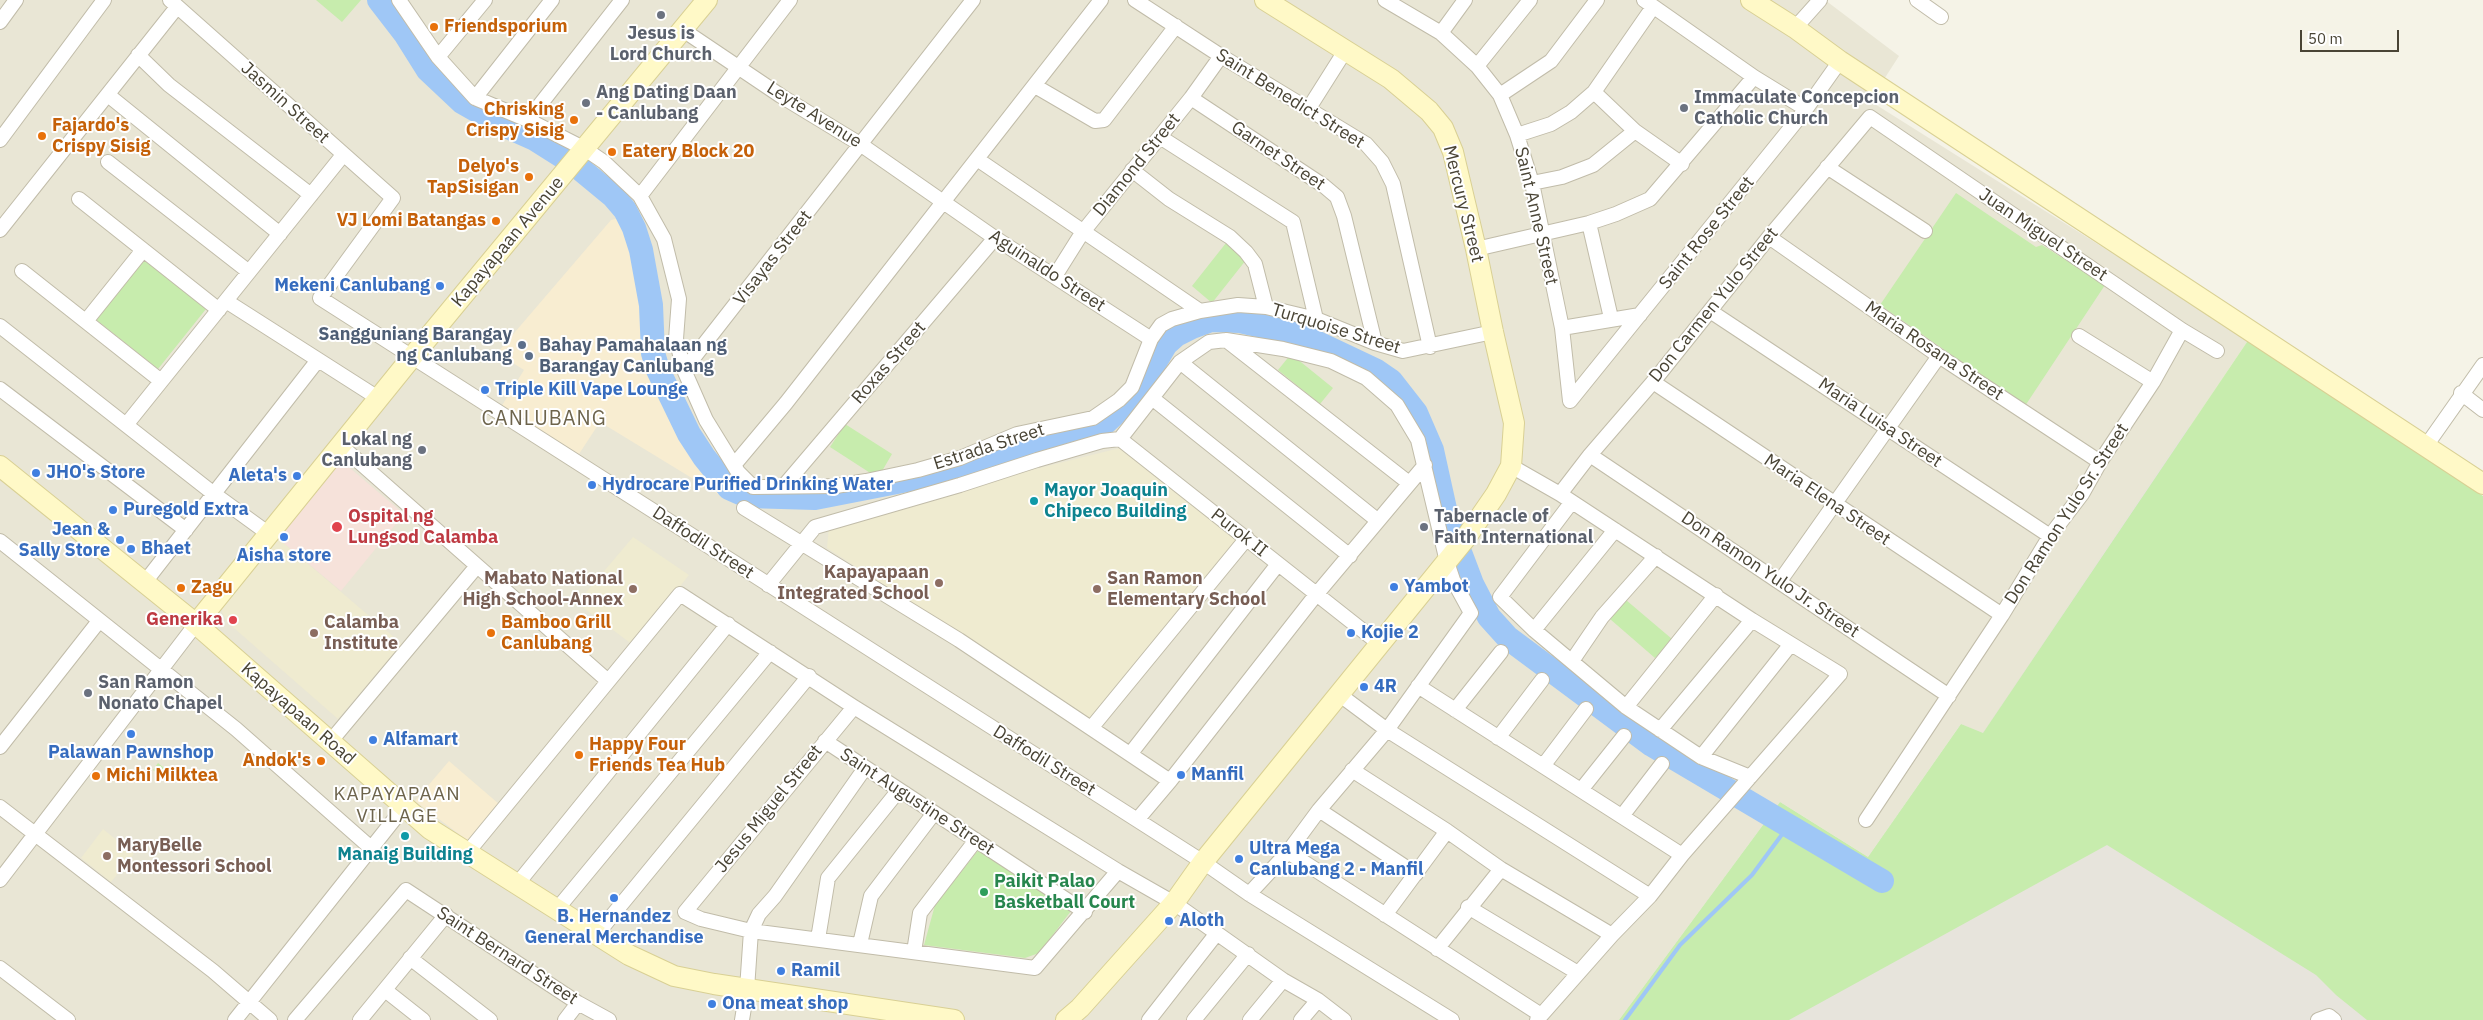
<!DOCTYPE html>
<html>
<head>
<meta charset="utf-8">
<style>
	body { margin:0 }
	#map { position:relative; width:2483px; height:1020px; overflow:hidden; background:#f5f3e7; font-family:"IBM Plex Sans",sans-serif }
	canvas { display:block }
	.scale { position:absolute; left:2300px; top:30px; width:99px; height:22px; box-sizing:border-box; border:2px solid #494435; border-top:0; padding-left:6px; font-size:15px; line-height:18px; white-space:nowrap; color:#494435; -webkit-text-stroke:4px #fff; paint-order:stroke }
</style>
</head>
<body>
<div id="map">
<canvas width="2483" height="1020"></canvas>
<div class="scale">50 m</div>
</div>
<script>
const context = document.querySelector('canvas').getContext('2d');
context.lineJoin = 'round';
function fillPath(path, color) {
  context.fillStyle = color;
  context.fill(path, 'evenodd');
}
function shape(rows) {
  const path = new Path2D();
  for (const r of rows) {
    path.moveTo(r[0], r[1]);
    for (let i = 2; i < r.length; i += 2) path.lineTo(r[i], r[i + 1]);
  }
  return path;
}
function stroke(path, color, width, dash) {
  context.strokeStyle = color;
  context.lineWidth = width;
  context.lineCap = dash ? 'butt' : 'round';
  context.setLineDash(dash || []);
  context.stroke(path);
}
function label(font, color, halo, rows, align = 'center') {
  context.font = font + ' "IBM Plex Sans",sans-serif';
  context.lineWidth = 4;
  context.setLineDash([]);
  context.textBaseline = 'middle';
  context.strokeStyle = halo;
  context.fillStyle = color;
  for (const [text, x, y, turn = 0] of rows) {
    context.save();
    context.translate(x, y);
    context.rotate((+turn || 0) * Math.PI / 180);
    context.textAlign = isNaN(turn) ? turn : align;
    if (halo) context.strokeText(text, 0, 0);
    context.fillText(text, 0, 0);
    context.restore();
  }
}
const residential = shape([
	[0,0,1825,0,1899,56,1870,101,2249,339,1983,734,1961,724,1868,857,1780,802,1619,1020,0,1020]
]);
const commercial = shape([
	[624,217,636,251,647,307,650,366,670,408,699,459,723,487,718,494,600,422,579,454,501,407,524,370,497,353,611,220],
	[449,761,499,804,468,841,415,801]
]);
const industrial = shape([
	[2189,426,2483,1020,1619,1020,1780,802,1868,857,1961,724,1983,733]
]);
const education = shape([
	[1120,448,1239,541,1094,722,827,548,829,525,987,481],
	[633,537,689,575,633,645,577,603],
	[278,538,402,644,338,719,227,622,222,612,222,607],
	[103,829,134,854,111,882,81,858]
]);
const medical = shape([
	[337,457,404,514,341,591,274,535]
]);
const green = shape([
	[316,0,361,0,342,22],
	[583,165,627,204,644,236,658,301,657,338,663,363,692,425,730,482,723,487,699,459,682,432,654,376,648,356,647,307,631,234,624,217,612,200,577,173],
	[1956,193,2036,247,2042,245,2105,285,2025,406,1880,305],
	[1226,243,1246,260,1212,303,1192,286],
	[142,258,206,309,158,369,94,318],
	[2249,339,2483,496,2483,1020,2367,1020,2336,995,2316,975,2107,845,1789,1020,1619,1020,1780,802,1868,857,1961,724,1983,733],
	[1291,354,1333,388,1320,404,1278,370],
	[845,424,892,454,878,478,830,447],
	[1626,600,1672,639,1655,658,1610,619],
	[158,763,173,775,167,781,153,770],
	[980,848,1071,911,1039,953,1025,958,924,945,935,905]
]);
const stream = shape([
	[1625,1020,1680,945,1752,875,1789,825]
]);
const river = shape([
	[379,0,406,35,428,70,462,102,499,123,535,139,573,163,613,196,625,210,634,228,641,250,651,305,653,353,658,370,689,434,704,457,729,488,747,496,815,498,938,474,973,464,1017,447,1083,433,1106,422,1137,393,1166,344,1176,335,1192,327,1211,320,1240,321,1301,335,1375,370,1391,381,1416,413,1432,450,1447,518,1472,584,1489,617,1508,638,1652,745,1882,881]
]);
const street = shape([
	[170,0,393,198,320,298,1203,862,1249,894,1452,1020],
	[399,0,438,57,475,98,528,120,585,149,604,162,640,196,664,239,679,299,676,339,684,370,706,420,738,472,753,487,836,486,866,481,918,470,960,458,1017,434,1093,418,1119,400,1132,387,1151,339,1161,325,1172,319,1200,311,1238,305,1266,307,1316,319,1375,343,1403,351,1493,332],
	[1135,0,1221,56,1366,144,1382,162,1393,184,1430,347],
	[1385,0,1441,33,1477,66,1500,95,1517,135,1532,183,1562,328,1570,401],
	[1644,0,1754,77,1806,109],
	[1917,0,1941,17],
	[0,22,16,0],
	[1795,28,1820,0],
	[683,30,781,96,860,144,995,238,1151,339],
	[1441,33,1465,0],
	[138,55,169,85,311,195],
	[438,57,485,0],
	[1477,66,1530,0],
	[1035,86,1095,121,1104,120,1176,26],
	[1594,92,1635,131,1682,164],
	[108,95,280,234],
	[1500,95,1551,61,1597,0],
	[475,98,552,0],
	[1191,98,1324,186,1337,197,1344,216,1375,343],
	[1309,108,1345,51],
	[528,120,622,0],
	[1517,135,1551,124,1571,112,1594,92,1653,7],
	[1160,137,1293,222,1316,319],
	[0,140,104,0],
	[977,159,1200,311],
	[108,162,249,272],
	[1827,167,1925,231],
	[1132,170,1169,199,1230,237,1246,252,1255,264,1266,307],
	[1532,183,1562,177,1593,165,1635,131],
	[640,196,790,0],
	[79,199,219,310],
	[1589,223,1611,318],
	[0,230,177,7],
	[1769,237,1939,356,2100,462],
	[1476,249,1589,223,1616,214,1650,199,1754,77],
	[22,271,161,381],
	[1055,276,1082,233,1191,98,1221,56],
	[226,301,378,398],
	[1710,311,2050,536],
	[86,321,143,250],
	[0,326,214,494,269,534],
	[1562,328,1640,315],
	[2079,336,2153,382],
	[1226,340,1409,483],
	[1180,362,1377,520],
	[684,370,973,0],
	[1653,382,2002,615],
	[0,389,186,530],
	[2461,393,2483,410],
	[1152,398,1350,556],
	[1570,401,1806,109,1840,61],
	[126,425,343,155],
	[1120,439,1381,645],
	[340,445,608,681],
	[2426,446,2483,365],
	[1590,455,1949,696],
	[734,465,786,403,1101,0],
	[1511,466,1560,494,1752,620,1840,674,1682,855,1650,896,1612,935,1537,1020],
	[783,487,995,238],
	[1560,494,1590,455,1653,382,1769,237,1870,117,2182,330,2217,351],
	[1571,503,1500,597,1534,630,1626,707,1701,757,1750,777],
	[744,508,959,640,1170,781],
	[0,541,236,729,371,848],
	[1780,581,1939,356],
	[145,582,318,360],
	[768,585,815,527,960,485,1037,460,1102,441,1120,439,1180,362,1209,342,1226,340,1283,349,1331,361,1366,378,1397,405,1418,440,1447,562,1453,580,1471,613,1387,730,1319,810,1288,852,1249,894],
	[1534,630,1615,530],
	[1572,661,1602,617,1656,556],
	[1418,686,1682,855],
	[1340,695,1387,730,1650,896],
	[854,707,685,912,701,919,751,931,1035,968,1118,871],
	[1626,707,1716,595],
	[1455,710,1501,652],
	[1092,727,1247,538],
	[1660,730,1752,620],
	[1498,738,1542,680],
	[825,741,1085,912],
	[330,742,477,566],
	[0,747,99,621],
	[1131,753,1278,564],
	[1701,757,1791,644],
	[1543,766,1586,709],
	[1352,770,1447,831,1501,869,1612,935],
	[1581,790,1624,736],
	[0,807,213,971,270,1020],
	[1319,810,1416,874],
	[1622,816,1662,764],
	[1137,820,1170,781,1315,596,1425,465],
	[1866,820,2002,615,2050,536,2082,494,2100,462,2153,382,2182,330],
	[1288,852,1541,1015],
	[467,853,680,594,854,707,1118,871,1174,903,1283,980,1318,1000,1344,1020],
	[0,880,196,624],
	[518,883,728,624],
	[1468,907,1578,973],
	[558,908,770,652],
	[1385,915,1447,831],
	[597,934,809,676],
	[818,939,828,878,899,790],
	[860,944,871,896,934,813],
	[1437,949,1501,869],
	[914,952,920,913,976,840],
	[410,958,490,1020],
	[0,968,68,1020],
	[385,990,423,1020],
	[235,1020,404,807],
	[295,1020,406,890,578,1003,609,1020],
	[360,1020,446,915],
	[565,1020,578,1003],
	[742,1020,747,989,751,931,759,914,775,896,865,768],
	[1149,1020,1217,933],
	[1194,1020,1248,954],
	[1250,1020,1283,980],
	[1301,1020,1318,1000],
	[2318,1020,2329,1016,2334,1020]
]);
const secondary = shape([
	[1751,0,1795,28,1840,61,2483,484],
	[0,466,196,624,430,829,629,955,674,976,714,984,954,1020],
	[196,624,412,357,707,0],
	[1066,1020,1080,1008,1174,903,1203,862,1465,539,1496,494,1511,466,1514,423,1493,332,1476,249,1453,152,1443,128,1429,111,1391,79,1265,0]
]);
const markers = [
	[661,15,5,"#6b7280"],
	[434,27,5,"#e8710a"],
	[586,103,5,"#6b7280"],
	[1684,108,5,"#6b7280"],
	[574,120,5,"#e8710a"],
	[42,136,5,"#e8710a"],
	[612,152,5,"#e8710a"],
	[529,177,5,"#e8710a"],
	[496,221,5,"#e8710a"],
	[440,286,5,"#3f7fe0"],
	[522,345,5,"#5c6f8a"],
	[529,356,5,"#5c6f8a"],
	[485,390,5,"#3f7fe0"],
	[422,450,5,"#6b7280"],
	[36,473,5,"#3f7fe0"],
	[297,476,5,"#3f7fe0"],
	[592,485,5,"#3f7fe0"],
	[1034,501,5,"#0f9aa8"],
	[113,510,5,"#3f7fe0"],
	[337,527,6,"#e0444e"],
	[1424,527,5,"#6b7280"],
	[284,537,5,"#3f7fe0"],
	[120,540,5,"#3f7fe0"],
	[131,549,5,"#3f7fe0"],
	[939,583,5,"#8d6e63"],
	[1394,587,5,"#3f7fe0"],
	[181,588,5,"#e8710a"],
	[633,589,5,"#8d6e63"],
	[1097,589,5,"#8d6e63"],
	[233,620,5,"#e0444e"],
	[314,633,5,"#8d6e63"],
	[491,633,5,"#e8710a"],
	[1351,633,5,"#3f7fe0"],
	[1364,687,5,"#3f7fe0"],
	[88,693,5,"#6b7280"],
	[131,734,5,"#3f7fe0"],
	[373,740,5,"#3f7fe0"],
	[579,755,5,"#e8710a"],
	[321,761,5,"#e8710a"],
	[1181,775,5,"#3f7fe0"],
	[96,776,5,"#e8710a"],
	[405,836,5,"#0f9aa8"],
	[107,856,5,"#8d6e63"],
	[1239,859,5,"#3f7fe0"],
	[984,892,5,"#2e9e5b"],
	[614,898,5,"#3f7fe0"],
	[1169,921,5,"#3f7fe0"],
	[781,971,5,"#3f7fe0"],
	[712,1004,5,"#3f7fe0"]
];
const foodNames = [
	["Friendsporium",444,27],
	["Chrisking",564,110,"right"],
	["Crispy Sisig",564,131,"right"],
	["Fajardo's",52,126],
	["Crispy Sisig",52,147],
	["Eatery Block 20",622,152],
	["Delyo's",519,167,"right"],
	["TapSisigan",519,188,"right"],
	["VJ Lomi Batangas",486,221,"right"],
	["Zagu",191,588],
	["Bamboo Grill",501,623],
	["Canlubang",501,644],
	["Happy Four",589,745],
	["Friends Tea Hub",589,766],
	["Andok's",311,761,"right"],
	["Michi Milktea",106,776]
];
const worshipNames = [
	["Jesus is",661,34,"center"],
	["Lord Church",661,55,"center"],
	["Ang Dating Daan",596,93],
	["- Canlubang",596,114],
	["Immaculate Concepcion",1694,98],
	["Catholic Church",1694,119],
	["Lokal ng",412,440,"right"],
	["Canlubang",412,461,"right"],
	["Tabernacle of",1434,517],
	["Faith International",1434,538],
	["San Ramon",98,683],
	["Nonato Chapel",98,704]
];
const streetNames = [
	["Saint Benedict Street",1290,99,32],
	["Jasmin Street",285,103,42],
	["Leyte Avenue",814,115,32],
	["Garnet Street",1278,156,34],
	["Diamond Street",1137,165,-51],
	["Mercury Street",1463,204,76],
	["Saint Anne Street",1536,216,77],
	["Saint Rose Street",1707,233,-51],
	["Juan Miguel Street",2043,235,34],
	["Kapayapaan Avenue",508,242,-50],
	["Visayas Street",773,258,-52],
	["Aguinaldo Street",1047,271,33],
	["Don Carmen Yulo Street",1714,305,-51],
	["Turquoise Street",1336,329,17],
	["Maria Rosana Street",1934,351,34],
	["Roxas Street",889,363,-49],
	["Maria Luisa Street",1880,423,34],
	["Estrada Street",989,447,-18],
	["Maria Elena Street",1827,500,34],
	["Don Ramon Yulo Sr. Street",2067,514,-57],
	["Purok II",1239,533,38],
	["Daffodil Street",703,543,33],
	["Don Ramon Yulo Jr. Street",1770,575,34],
	["Kapayapaan Road",298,714,41],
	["Daffodil Street",1044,761,32],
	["Saint Augustine Street",917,802,33],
	["Jesus Miguel Street",769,809,-51],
	["Saint Bernard Street",507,956,33]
];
const shopNames = [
	["Mekeni Canlubang",430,286,"right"],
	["Triple Kill Vape Lounge",495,390],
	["JHO's Store",46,473],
	["Aleta's",287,476,"right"],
	["Hydrocare Purified Drinking Water",602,485],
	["Puregold Extra",123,510],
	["Jean &",110,530,"right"],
	["Sally Store",110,551,"right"],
	["Bhaet",141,549],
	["Aisha store",284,556,"center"],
	["Yambot",1404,587],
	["Kojie 2",1361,633],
	["4R",1374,687],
	["Alfamart",383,740],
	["Palawan Pawnshop",131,753,"center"],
	["Manfil",1191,775],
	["Ultra Mega",1249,849],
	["Canlubang 2 - Manfil",1249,870],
	["B. Hernandez",614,917,"center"],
	["General Merchandise",614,938,"center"],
	["Aloth",1179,921],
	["Ramil",791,971],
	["Ona meat shop",722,1004]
];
const serviceNames = [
	["Sangguniang Barangay",512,335],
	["ng Canlubang",512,356],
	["Bahay Pamahalaan ng",539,346,"left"],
	["Barangay Canlubang",539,367,"left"]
];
const cultureNames = [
	["Mayor Joaquin",1044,491],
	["Chipeco Building",1044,512],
	["Manaig Building",405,855,"center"]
];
const healthNames = [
	["Ospital ng",348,517],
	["Lungsod Calamba",348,538],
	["Generika",223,620,"right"]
];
const educationNames = [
	["Kapayapaan",929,573,"right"],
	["Integrated School",929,594,"right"],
	["Mabato National",623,579,"right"],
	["High School-Annex",623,600,"right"],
	["San Ramon",1107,579],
	["Elementary School",1107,600],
	["Calamba",324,623],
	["Institute",324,644],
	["MaryBelle",117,846],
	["Montessori School",117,867]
];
const leisureNames = [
	["Paikit Palao",994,882],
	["Basketball Court",994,903]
];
const neighbourhoodNames = [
	["KAPAYAPAAN",397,795],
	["VILLAGE",397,817]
];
const quarterNames = [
	["CANLUBANG",544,419]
];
fillPath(residential, '#e9e6d5');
fillPath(commercial, '#f8edd1');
fillPath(industrial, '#e7e4dc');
fillPath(education, '#efebd0');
fillPath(medical, '#f6e2da');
fillPath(green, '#c7ecad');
stroke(stream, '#9fc7f6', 4);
stroke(river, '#9fc7f6', 24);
stroke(street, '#c1bca9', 16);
stroke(secondary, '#d9d094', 22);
stroke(street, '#fff', 14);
stroke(secondary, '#fff9c7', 20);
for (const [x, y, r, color] of markers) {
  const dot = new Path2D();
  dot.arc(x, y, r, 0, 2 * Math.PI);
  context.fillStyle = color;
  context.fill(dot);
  stroke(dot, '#fff', 2);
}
label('bold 18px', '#c56008', '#fff', foodNames, 'left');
label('bold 18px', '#5b616d', '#fff', worshipNames, 'left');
label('18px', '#494435', '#fff', streetNames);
label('bold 18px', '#366cbe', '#fff', shopNames, 'left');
label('bold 18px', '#4e5e75', '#fff', serviceNames, 'right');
label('bold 18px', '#0d838f', '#fff', cultureNames, 'left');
label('bold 18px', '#be3a42', '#fff', healthNames, 'left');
label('bold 18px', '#785e54', '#fff', educationNames, 'left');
label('bold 18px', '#27864d', '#fff', leisureNames, 'left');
context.letterSpacing = '1px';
label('19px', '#6d644c', '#fff', neighbourhoodNames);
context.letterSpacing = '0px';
context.letterSpacing = '1px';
label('20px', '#6d644c', '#fff', quarterNames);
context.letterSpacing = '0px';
</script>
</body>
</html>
